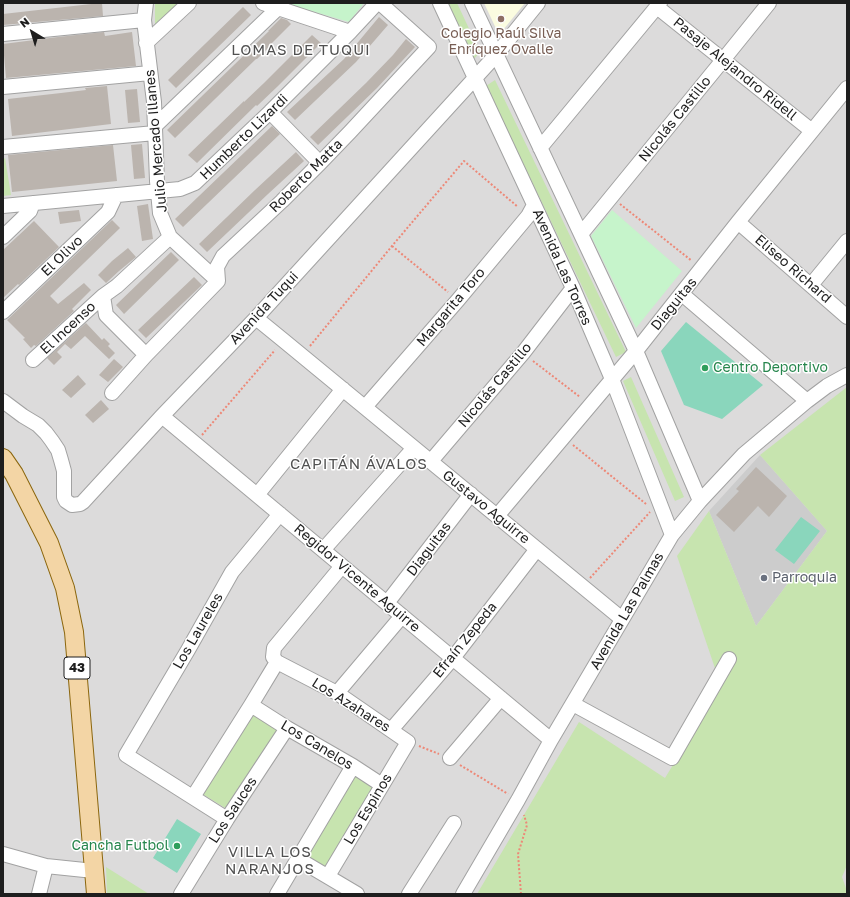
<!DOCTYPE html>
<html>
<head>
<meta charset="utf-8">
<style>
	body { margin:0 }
	#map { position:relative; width:850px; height:897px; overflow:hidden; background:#eeebe5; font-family:"Golos Text",sans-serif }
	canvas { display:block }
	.frame { position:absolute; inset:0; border:4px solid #1e1e1e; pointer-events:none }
	.north { position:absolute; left:12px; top:12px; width:40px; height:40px; -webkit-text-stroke:3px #fff; paint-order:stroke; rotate:322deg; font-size:11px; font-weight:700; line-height:16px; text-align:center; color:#1e1e1e }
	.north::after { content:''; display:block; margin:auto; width:14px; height:18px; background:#1e1e1e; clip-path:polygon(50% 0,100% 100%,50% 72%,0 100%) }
</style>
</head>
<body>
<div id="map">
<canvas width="850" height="897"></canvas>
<div class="frame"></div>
<div class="north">N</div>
</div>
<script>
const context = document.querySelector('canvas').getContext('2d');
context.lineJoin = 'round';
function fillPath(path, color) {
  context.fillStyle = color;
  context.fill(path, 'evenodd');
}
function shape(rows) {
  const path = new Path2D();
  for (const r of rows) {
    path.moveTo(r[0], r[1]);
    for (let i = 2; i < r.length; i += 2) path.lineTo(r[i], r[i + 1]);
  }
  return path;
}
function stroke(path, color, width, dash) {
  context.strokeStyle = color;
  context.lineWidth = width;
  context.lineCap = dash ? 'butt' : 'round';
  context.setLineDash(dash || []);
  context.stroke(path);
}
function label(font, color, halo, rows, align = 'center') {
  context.font = font + ' "Golos Text",sans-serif';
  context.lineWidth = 3;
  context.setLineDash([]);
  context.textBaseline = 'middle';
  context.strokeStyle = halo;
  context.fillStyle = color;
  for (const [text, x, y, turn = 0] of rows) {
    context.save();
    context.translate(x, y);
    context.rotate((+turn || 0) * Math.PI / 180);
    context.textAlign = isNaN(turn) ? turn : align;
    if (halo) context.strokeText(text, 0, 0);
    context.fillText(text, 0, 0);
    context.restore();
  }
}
const residential = shape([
	[3,3,847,3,847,894,3,894]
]);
const education = shape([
	[484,3,525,3,499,35]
]);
const religious = shape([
	[760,455,827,531,756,626,709,511]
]);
const grass = shape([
	[155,3,183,3,155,30],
	[448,3,457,3,480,52,474,59],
	[495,80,626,352,616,357,486,86],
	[5,158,11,195,3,196,3,160],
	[631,377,684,497,675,501,623,381],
	[847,387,847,865,842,877,847,891,847,894,477,894,579,722,665,778,721,686,677,556,709,511,756,626,827,531,760,455],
	[254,710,284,728,230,811,201,793],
	[353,771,378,787,329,870,304,855],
	[106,867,149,894,107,894]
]);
const park = shape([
	[293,3,364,3,349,22,291,5],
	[612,210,682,271,636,328,591,236]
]);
const pitch = shape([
	[686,322,763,385,722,419,684,405,661,351],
	[801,517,820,531,794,564,775,550],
	[177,819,201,834,177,873,153,858]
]);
const building = shape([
	[100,3,102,3,103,16,3,25,3,14],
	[243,7,251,15,176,88,168,80],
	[379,17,388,25,356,62,295,120,287,112,344,59],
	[281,18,287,20,291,24,271,44,272,44,257,59,256,59,175,138,167,130,269,31,268,31],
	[104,32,105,36,132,32,136,66,6,78,3,44,58,37],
	[312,35,321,43,278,86,257,106,256,105,197,163,188,155,244,101,244,102,264,83],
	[406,39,415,47,377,88,318,145,310,137,366,83,393,55],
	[107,86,111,124,12,136,8,99,61,93,86,90,85,88],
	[137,89,140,122,128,123,125,90],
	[272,126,280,134,183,227,175,219],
	[142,144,145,178,134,179,131,145],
	[113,145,117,181,12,192,8,155],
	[296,152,304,161,268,194,207,252,199,244,255,190],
	[148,204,153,239,142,241,137,206],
	[79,210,81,221,60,224,58,212],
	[112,220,120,228,50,296,58,304,84,283,91,290,72,309,74,311,36,346,34,345,31,348,23,339,25,338,7,320],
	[34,221,59,247,19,285,18,284,3,298,3,250],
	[128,248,136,257,119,271,106,283,98,275,112,261],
	[171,252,179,260,124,314,116,305],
	[194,277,202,285,146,338,138,330],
	[86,323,102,340,104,338,110,344,108,346,115,353,109,359,85,336,71,349,65,344,57,352,62,357,54,365,47,358],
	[114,359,123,367,108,382,99,375],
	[78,375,86,384,71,398,62,390],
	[101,400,109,409,93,423,85,415],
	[756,467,787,496,769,517,758,506,734,532,716,515,739,491,736,489]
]);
const path = shape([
	[620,204,692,261],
	[392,246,448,292],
	[310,346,392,246,464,161,518,207],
	[533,361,580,397],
	[202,435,275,350],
	[573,445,646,504],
	[590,578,650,512],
	[419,746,439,754],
	[460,765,508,794],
	[521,894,518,854,527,825,524,815]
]);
const minor = shape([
	[146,3,144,20,154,102,157,181,160,213,170,237,218,281],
	[263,3,350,32],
	[440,3,573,288,612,379,672,535],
	[472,3,636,351,700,501],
	[657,7,812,131],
	[3,34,144,20],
	[146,43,189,3],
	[3,87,150,73],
	[270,112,320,163],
	[155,126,278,8,282,3],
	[3,147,155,133],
	[540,148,660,3],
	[3,206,180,189,195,183,270,112,350,32,377,3],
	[738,222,847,317],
	[581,234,723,60,769,3],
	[3,237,30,211,33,203],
	[811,285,847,241],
	[682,294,807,401],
	[103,296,106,315,146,355],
	[3,312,108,212,116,195],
	[256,318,283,340,622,619],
	[33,360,103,296,117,286,170,237],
	[112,393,146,355,218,281,217,267,223,256,282,201,320,163,350,132,429,47,380,3],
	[3,401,23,416,38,425,46,433,52,441,58,450,61,460,64,471,64,497,66,501,72,505,80,504,83,502,162,416,256,318,496,55,538,3],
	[365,407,458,300,528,216,534,205],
	[162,416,551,740],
	[431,461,523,353,573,288],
	[257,495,343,389],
	[497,516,636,351,738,222,847,88],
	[323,550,414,448],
	[387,603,471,494],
	[337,693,402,616],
	[573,704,672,758,729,659],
	[251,705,287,728,353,766,382,785],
	[391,730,453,658,537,549],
	[450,758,501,698],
	[193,797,251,705,277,662],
	[227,819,126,755,188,650,232,572,280,514],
	[3,854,46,866,94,871],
	[298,859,357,894],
	[328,876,408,742,337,693,277,662,273,657,274,648,342,566],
	[39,894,46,866],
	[181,894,227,819,287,728],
	[277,894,353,766],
	[409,894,454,823],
	[463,894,518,800,551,740,672,535,700,501,744,454,807,401,827,386,847,375]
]);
const major = shape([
	[3,458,14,474,49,543,65,588,74,632,96,894]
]);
const markers = [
	[501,19,4,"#8d6e63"],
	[705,368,4,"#2e9e5b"],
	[764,578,4,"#6b7280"],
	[177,846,4,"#2e9e5b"]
];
const shields = [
	[77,668,26]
];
const shieldNames = [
	["43",77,668]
];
const educationNames = [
	["Colegio Raúl Silva",501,34],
	["Enríquez Ovalle",501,50]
];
const streetNames = [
	["Pasaje Alejandro Ridell",735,69,39],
	["Nicolás Castillo",675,119,-51],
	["Humberto Lizardi",244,137,-44],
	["Julio Mercado Illanes",156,141,-95],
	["Roberto Matta",306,176,-45],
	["El Olivo",62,256,-44],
	["Avenida Las Torres",562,267,66],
	["Eliseo Richard",793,269,41],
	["Diaguitas",674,304,-51],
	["Margarita Toro",451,307,-50],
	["Avenida Tuqui",264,308,-47],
	["El Incenso",68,328,-43],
	["Nicolás Castillo",495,385,-50],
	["Gustavo Aguirre",486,507,39],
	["Diaguitas",429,549,-53],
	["Regidor Vicente Aguirre",357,578,40],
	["Avenida Las Palmas",627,611,-60],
	["Los Laureles",198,631,-60],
	["Efraín Zepeda",465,640,-51],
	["Los Azahares",351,705,32],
	["Los Canelos",317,745,31],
	["Los Espinos",368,809,-59],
	["Los Sauces",233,810,-57]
];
const leisureNames = [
	["Centro Deportivo",713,368],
	["Cancha Futbol",169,846,"right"]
];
const worshipNames = [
	["Parroquia",772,578]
];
const neighbourhoodNames = [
	["LOMAS DE TUQUI",301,50],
	["CAPITÁN ÁVALOS",359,464],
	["VILLA LOS",270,852],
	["NARANJOS",270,869]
];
fillPath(residential, '#dcdbdb');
fillPath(education, '#fbfce0');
fillPath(religious, '#ccc');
fillPath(grass, '#c7e4af');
fillPath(park, '#c6f4cb');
fillPath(pitch, '#8ad6bc');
fillPath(building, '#bbb4ae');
stroke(minor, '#a2a2a2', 16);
stroke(major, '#8b660d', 20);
stroke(path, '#ed8877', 2, [2, 2]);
stroke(minor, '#fff', 14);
stroke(major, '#f3d5a5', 18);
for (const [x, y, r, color] of markers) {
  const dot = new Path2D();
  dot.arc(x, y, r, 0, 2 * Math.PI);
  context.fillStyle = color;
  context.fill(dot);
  stroke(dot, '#fff', 1.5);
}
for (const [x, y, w] of shields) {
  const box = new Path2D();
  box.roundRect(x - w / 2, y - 11, w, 22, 3);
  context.fillStyle = '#fff';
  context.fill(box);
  stroke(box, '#1e1e1e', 1);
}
label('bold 13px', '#1e1e1e', null, shieldNames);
label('14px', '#785e54', '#fff', educationNames);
label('14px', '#1e1e1e', '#fff', streetNames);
label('14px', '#27864d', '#fff', leisureNames, 'left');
label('14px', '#5b616d', '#fff', worshipNames, 'left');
context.letterSpacing = '1px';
label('15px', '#515151', '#fff', neighbourhoodNames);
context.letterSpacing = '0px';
</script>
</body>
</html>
